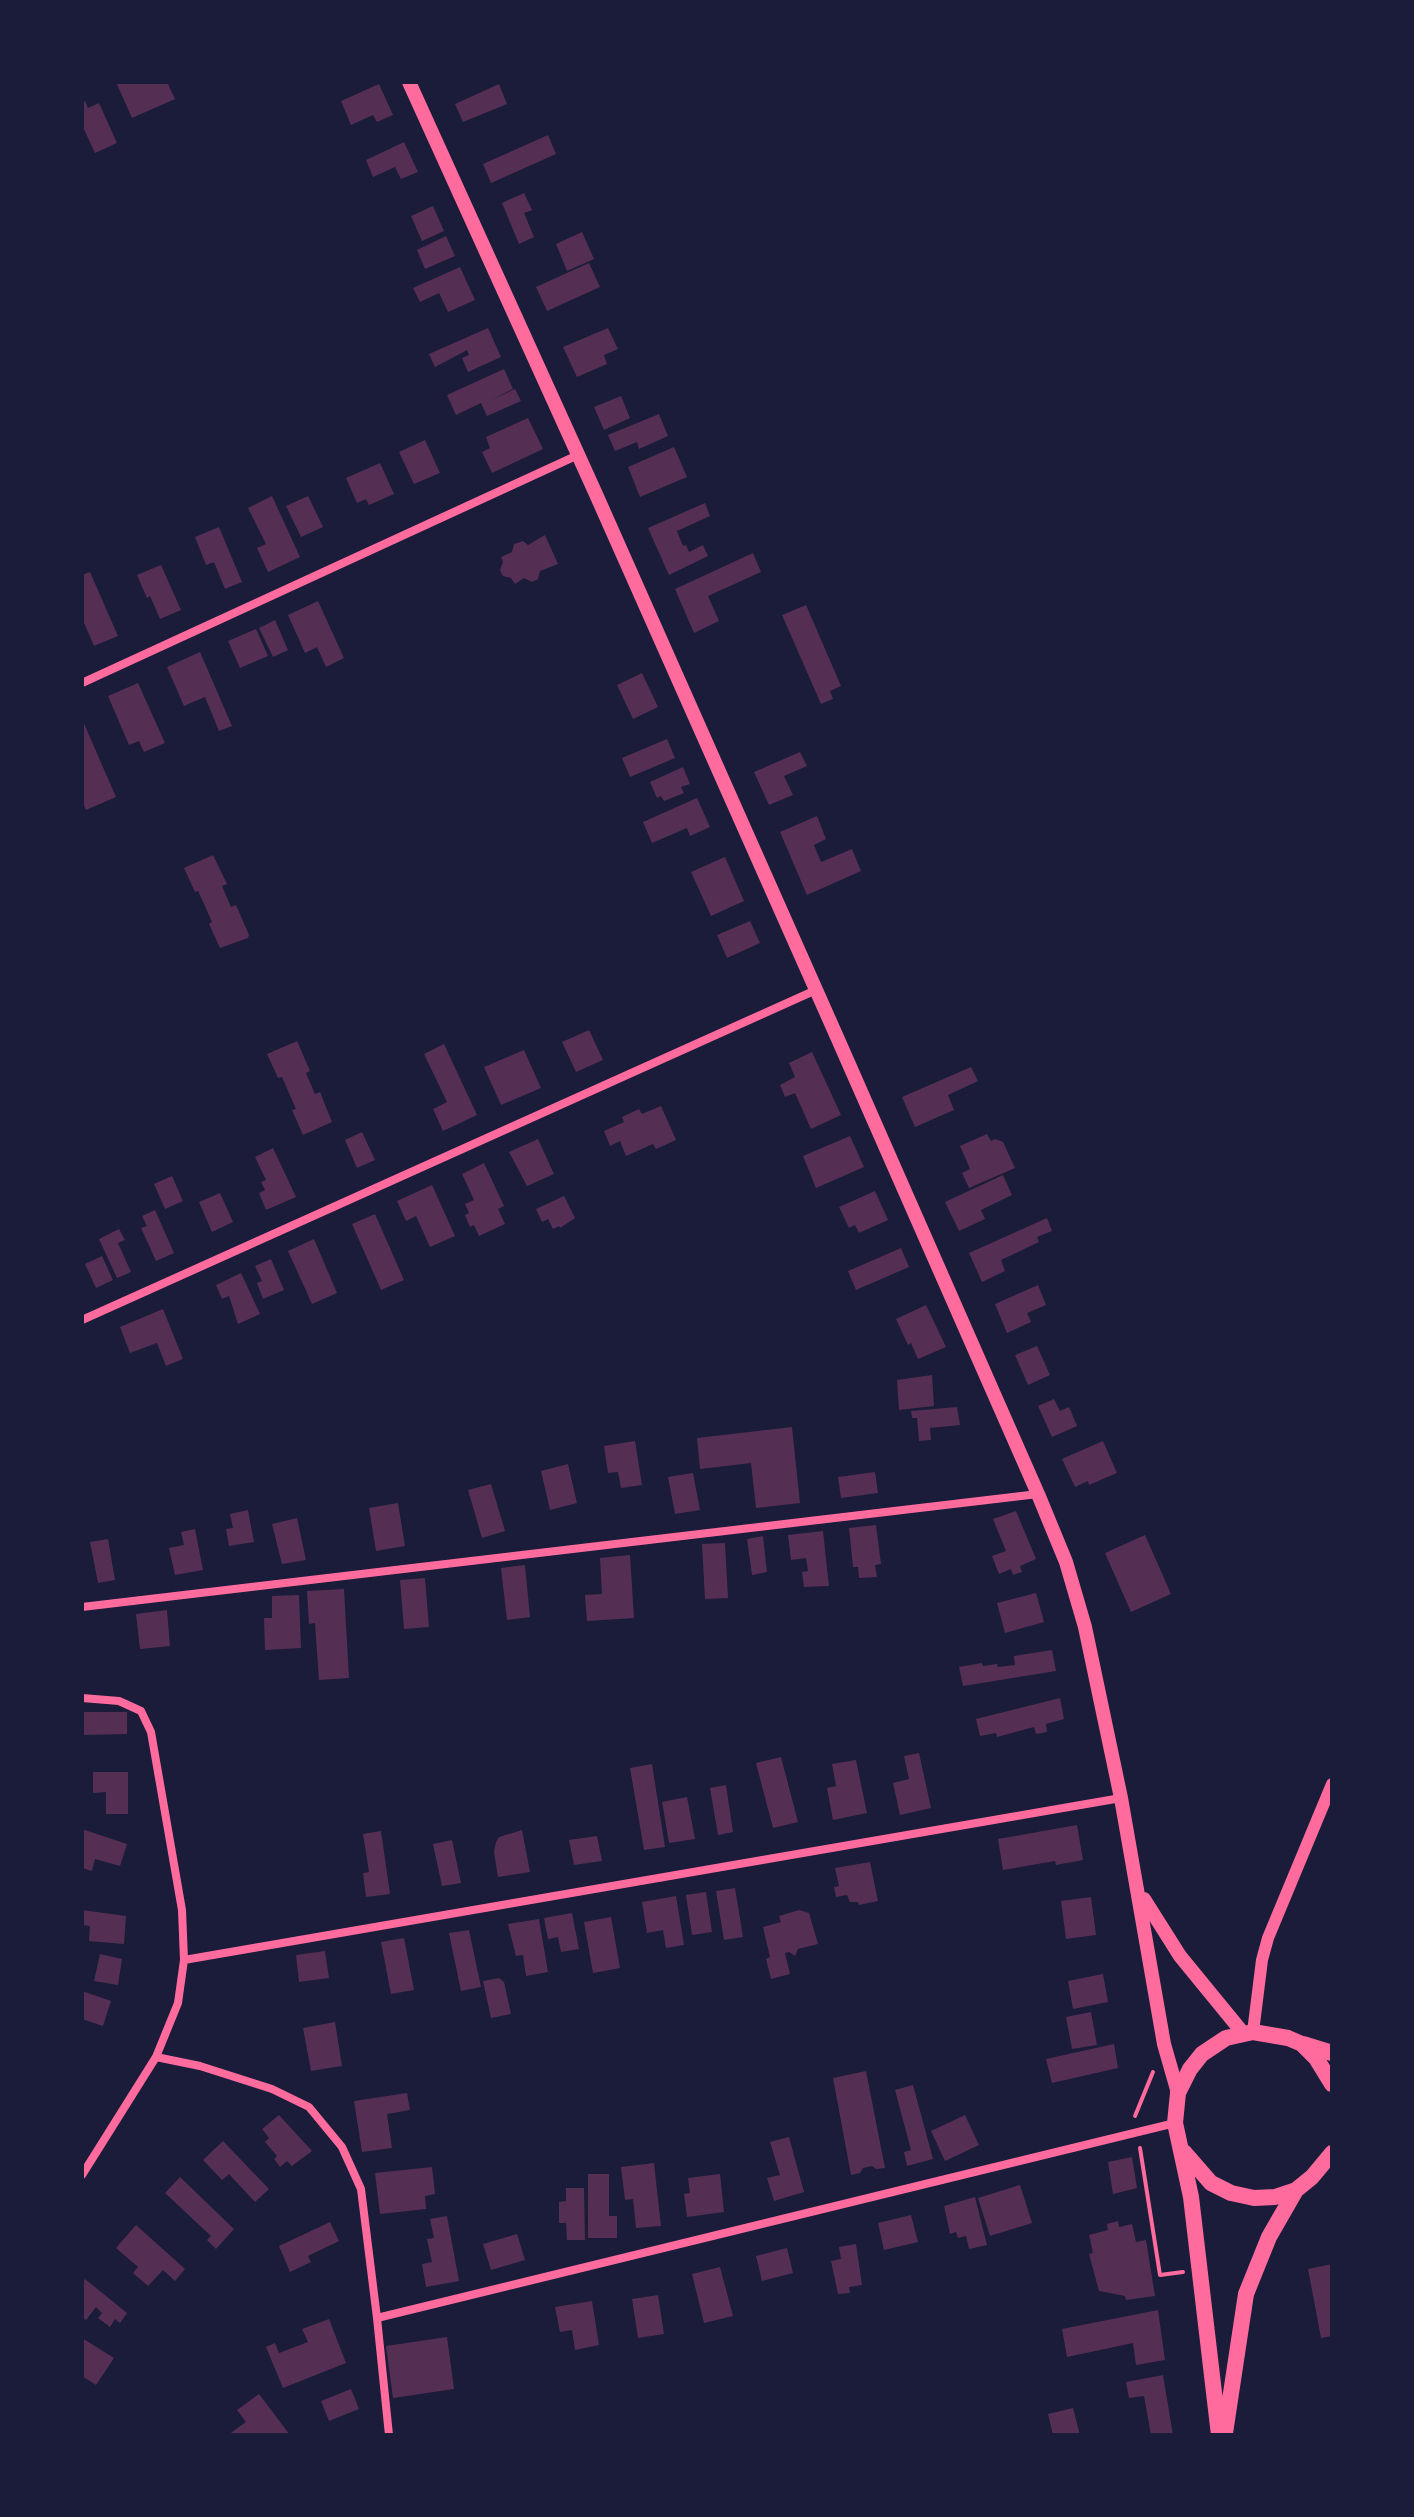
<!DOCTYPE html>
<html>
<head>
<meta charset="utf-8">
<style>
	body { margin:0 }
	#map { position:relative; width:1414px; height:2517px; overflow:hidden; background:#1b1b3a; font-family:"Archivo Narrow",sans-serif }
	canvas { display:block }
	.frame { position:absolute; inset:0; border:84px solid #1b1b3a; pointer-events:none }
</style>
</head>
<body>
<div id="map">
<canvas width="1414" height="2517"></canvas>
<div class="frame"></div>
</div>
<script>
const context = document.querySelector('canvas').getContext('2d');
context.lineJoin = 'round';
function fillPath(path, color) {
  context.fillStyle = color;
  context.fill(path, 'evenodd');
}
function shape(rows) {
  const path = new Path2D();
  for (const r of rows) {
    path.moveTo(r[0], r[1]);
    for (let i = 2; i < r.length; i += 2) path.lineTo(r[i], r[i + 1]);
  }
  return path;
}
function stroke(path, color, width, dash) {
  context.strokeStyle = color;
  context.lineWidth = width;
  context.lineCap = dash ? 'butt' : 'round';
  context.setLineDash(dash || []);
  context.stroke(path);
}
const building = shape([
	[116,82,167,82,175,99,132,118],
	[379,84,393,115,377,122,373,115,351,125,341,101],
	[499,84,507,104,463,122,455,104],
	[85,101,88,108,99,103,117,143,95,153,82,125,82,102],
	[548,135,556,154,491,183,483,164],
	[404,142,418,172,401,179,395,167,373,177,366,160],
	[524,193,532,210,524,213,534,237,519,244,502,203],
	[433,206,444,231,422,241,411,216],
	[582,232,594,259,567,271,556,244],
	[446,236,455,256,425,269,417,250],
	[589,263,600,287,547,311,536,287],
	[460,267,475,300,448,312,439,293,420,302,413,288],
	[488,328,501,357,468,372,462,358,469,355,467,350,435,367,429,354],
	[608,328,618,349,604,355,607,364,577,377,563,347],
	[504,369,513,389,491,400,515,389,521,401,487,416,481,403,456,415,447,395],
	[621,396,630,418,604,430,594,407],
	[659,414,668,436,639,449,637,442,615,451,608,435],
	[528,418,543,449,492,473,482,452,490,448,486,437],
	[425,440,440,473,414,484,399,452],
	[674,447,687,477,640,497,628,467],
	[380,463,394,494,369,505,366,499,357,503,346,478],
	[272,496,300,557,268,572,257,548,266,544,248,508],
	[308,496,323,527,301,537,286,506],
	[705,503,710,516,677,531,683,546,686,545,689,552,703,545,708,556,669,575,648,528],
	[219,527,242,582,225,589,214,562,206,565,195,537],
	[545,535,558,564,540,571,538,579,532,582,524,578,515,584,511,578,503,576,500,570,503,562,501,557,512,552,514,544,523,541,528,545],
	[753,553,761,572,708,596,719,621,694,633,675,589],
	[161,565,181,610,160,619,150,596,147,598,137,575],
	[90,572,118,636,94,646,82,618,82,575],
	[318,601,344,658,326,667,317,647,305,653,288,615],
	[806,605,841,686,830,691,833,699,821,704,782,615],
	[275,620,288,650,273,657,259,628],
	[256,629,268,656,240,668,228,641],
	[200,652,232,726,219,731,205,697,184,706,167,667],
	[642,673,658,707,633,719,617,685],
	[138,683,165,743,144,752,139,741,129,745,108,696],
	[82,719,116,797,86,810,82,801],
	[667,739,675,758,630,777,622,758],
	[800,752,807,766,784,776,793,795,769,805,754,772],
	[683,767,690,784,681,787,684,793,664,801,661,796,657,798,650,782],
	[697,798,710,827,690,836,687,828,652,843,643,822],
	[817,816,826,839,814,845,821,862,852,849,861,871,807,895,780,832],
	[213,855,227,884,222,886,231,907,236,905,249,935,248,938,220,948,209,924,212,922,205,906,198,891,195,892,184,868],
	[725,857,744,901,711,916,691,872],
	[750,921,760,943,727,958,717,935],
	[589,1030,603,1060,576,1072,562,1042],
	[297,1041,310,1071,306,1073,315,1094,320,1092,332,1122,303,1135,292,1110,296,1109,282,1077,278,1078,267,1054],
	[444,1044,477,1115,443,1131,433,1109,447,1102,424,1054],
	[524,1050,541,1088,501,1105,484,1067],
	[812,1052,841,1115,811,1129,795,1093,785,1097,780,1085,795,1077,789,1063],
	[971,1067,978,1081,948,1095,954,1110,915,1127,902,1097],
	[661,1106,676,1140,656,1149,653,1144,626,1156,620,1141,610,1146,604,1131,624,1122,622,1117,639,1109,642,1114],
	[362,1132,375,1160,357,1168,345,1140],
	[987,1134,991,1141,995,1139,1003,1142,1015,1168,969,1188,962,1173,970,1169,960,1146],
	[850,1136,864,1167,816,1188,803,1156],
	[538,1139,554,1174,527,1186,509,1152],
	[273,1148,296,1197,266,1210,259,1193,265,1190,261,1182,266,1180,255,1157],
	[484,1163,504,1206,498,1209,505,1224,479,1236,474,1225,470,1227,465,1215,469,1213,465,1204,474,1200,462,1174],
	[1003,1175,1012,1195,981,1210,985,1219,959,1231,945,1202],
	[172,1176,183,1201,165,1209,154,1184],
	[432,1185,455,1236,430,1247,416,1216,406,1221,397,1201],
	[875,1191,888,1220,859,1233,855,1225,849,1228,839,1207],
	[220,1193,233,1222,212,1232,199,1202],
	[564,1196,575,1218,560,1228,559,1226,553,1229,548,1219,542,1222,536,1209],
	[155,1210,174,1253,156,1261,141,1228,147,1226,142,1216],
	[375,1214,404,1280,381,1290,352,1224],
	[1047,1218,1052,1231,1037,1237,1039,1242,1001,1260,1005,1271,982,1282,969,1253],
	[119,1229,125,1240,118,1243,131,1272,117,1278,99,1239],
	[314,1239,337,1293,312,1304,288,1251],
	[901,1248,909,1267,856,1290,848,1271],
	[102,1256,113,1280,96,1288,85,1264],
	[271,1259,284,1290,263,1299,257,1283,262,1281,255,1266],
	[241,1273,260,1314,238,1324,229,1296,222,1299,216,1285],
	[1038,1285,1046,1305,1027,1313,1031,1322,1007,1333,995,1304],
	[926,1305,946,1347,918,1359,911,1343,908,1345,896,1319],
	[163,1309,183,1359,166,1366,157,1343,130,1353,120,1327],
	[1037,1346,1050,1375,1028,1385,1015,1355],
	[932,1375,934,1406,899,1410,897,1380],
	[1054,1399,1060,1411,1069,1407,1077,1426,1052,1437,1038,1406],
	[957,1407,960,1425,930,1428,931,1440,919,1441,917,1418,912,1418,911,1411],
	[792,1427,800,1503,756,1508,751,1463,700,1469,697,1438],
	[635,1441,642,1485,621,1488,618,1472,608,1473,604,1446],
	[1103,1441,1117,1473,1089,1485,1088,1481,1075,1487,1062,1459],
	[568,1464,577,1503,550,1510,541,1471],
	[875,1472,878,1493,841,1498,838,1477],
	[693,1473,700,1510,675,1514,668,1477],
	[491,1484,505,1531,482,1538,468,1490],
	[398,1503,405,1546,376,1551,369,1508],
	[248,1510,254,1542,229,1546,226,1529,233,1528,230,1514],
	[1016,1511,1036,1559,1020,1566,1022,1572,1013,1575,1011,1569,999,1574,992,1556,1006,1551,993,1519],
	[297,1518,306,1560,282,1564,272,1524],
	[876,1525,881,1564,875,1565,877,1577,859,1578,858,1567,853,1567,849,1528],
	[195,1529,203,1570,175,1575,169,1548,184,1545,181,1532],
	[823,1531,829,1586,804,1587,802,1572,808,1571,806,1558,791,1560,788,1535],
	[1145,1535,1171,1594,1131,1612,1105,1553],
	[763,1536,767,1572,752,1575,747,1539],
	[108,1539,115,1580,98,1583,90,1542],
	[725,1543,728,1598,705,1599,702,1544],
	[630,1555,634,1618,587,1621,585,1595,602,1594,600,1558],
	[525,1565,530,1617,507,1620,501,1568],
	[425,1578,429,1627,404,1629,400,1580],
	[344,1589,349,1678,319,1680,315,1623,309,1624,307,1591],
	[1036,1593,1044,1622,1005,1633,997,1603],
	[299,1595,301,1648,265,1650,264,1618,272,1618,272,1596],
	[167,1610,170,1646,140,1649,136,1614],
	[1052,1650,1056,1671,963,1686,959,1667,982,1663,983,1666,997,1664,998,1667,1015,1665,1014,1656],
	[1060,1698,1064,1719,1046,1724,1047,1732,1036,1734,1034,1727,997,1737,996,1733,980,1736,976,1719],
	[82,1712,127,1712,127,1734,82,1735],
	[919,1753,931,1808,900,1815,893,1783,909,1779,904,1756],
	[781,1757,798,1822,773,1828,756,1763],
	[856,1760,867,1813,833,1820,827,1788,836,1786,832,1764],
	[652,1764,665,1847,644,1850,630,1768],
	[93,1772,128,1772,128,1814,106,1814,106,1792,93,1793],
	[726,1785,733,1832,718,1835,710,1788],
	[687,1797,695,1839,669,1843,662,1802],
	[1077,1825,1083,1860,1056,1865,1055,1861,1003,1870,998,1839],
	[82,1829,127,1844,120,1866,95,1859,92,1871,82,1868],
	[522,1830,530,1872,498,1877,494,1852,496,1842,499,1837],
	[381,1831,390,1894,366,1897,363,1873,369,1872,363,1834],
	[597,1836,602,1861,574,1865,569,1840],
	[452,1840,461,1883,442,1886,433,1844],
	[870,1862,878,1901,859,1905,858,1902,850,1902,847,1895,836,1897,834,1887,839,1886,835,1868],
	[735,1888,743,1937,724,1940,716,1891],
	[706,1892,712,1932,692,1935,686,1895],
	[676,1896,684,1945,666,1948,663,1930,647,1933,642,1902],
	[1091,1897,1096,1935,1066,1939,1061,1901],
	[82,1910,126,1916,124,1944,89,1941,90,1926,82,1925],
	[799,1910,809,1913,818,1944,798,1949,795,1956,789,1952,785,1953,790,1974,771,1979,766,1959,770,1957,763,1927,781,1922,779,1916],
	[572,1913,579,1949,561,1952,558,1937,548,1939,544,1918],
	[611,1917,620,1968,593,1973,584,1922],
	[539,1919,548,1972,526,1976,523,1955,516,1956,508,1924],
	[469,1930,481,1987,461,1991,449,1933],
	[404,1938,414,1990,391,1994,381,1942],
	[325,1951,329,1978,299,1982,296,1955],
	[100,1954,122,1959,118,1985,94,1981],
	[1103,1974,1108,2002,1073,2009,1068,1981],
	[499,1978,504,1982,511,2014,491,2018,483,1981],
	[82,1991,111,2001,103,2026,82,2019],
	[1091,2012,1097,2045,1072,2049,1066,2017],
	[335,2022,342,2066,311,2071,303,2028],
	[1114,2044,1118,2068,1052,2083,1046,2059],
	[866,2071,885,2168,876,2169,872,2166,863,2168,860,2173,851,2175,833,2078],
	[913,2085,933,2159,907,2166,904,2152,911,2150,895,2090],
	[407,2093,410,2110,387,2114,392,2148,362,2152,354,2101],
	[279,2115,312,2151,292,2166,287,2161,280,2167,274,2159,277,2156,265,2142,269,2138,262,2129],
	[965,2115,979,2145,945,2161,931,2131],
	[789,2137,804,2192,774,2201,767,2178,780,2175,770,2142],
	[223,2141,269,2189,255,2202,229,2174,222,2180,203,2160],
	[1132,2157,1137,2188,1113,2194,1108,2162],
	[654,2163,661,2226,636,2228,633,2199,625,2200,621,2167],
	[432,2167,435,2194,425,2196,426,2209,380,2214,375,2173],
	[588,2174,609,2174,609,2216,617,2216,617,2238,588,2238],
	[720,2174,724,2212,687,2217,684,2194,690,2193,688,2178],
	[180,2177,234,2229,216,2249,207,2240,211,2236,165,2193],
	[1020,2185,1032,2223,990,2236,978,2198],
	[566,2188,584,2188,585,2240,567,2240,566,2223,559,2223,559,2202,566,2201],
	[975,2197,987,2245,969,2249,966,2236,958,2238,956,2232,950,2234,944,2206],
	[911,2215,918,2242,884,2250,878,2223],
	[447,2216,459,2281,426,2287,422,2264,432,2262,427,2239,434,2238,430,2219],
	[1118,2221,1119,2227,1132,2224,1136,2242,1146,2240,1155,2296,1126,2300,1125,2296,1099,2291,1089,2254,1093,2253,1089,2235,1108,2230,1107,2224],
	[330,2222,339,2241,308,2256,311,2262,290,2272,279,2246],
	[136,2225,185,2269,175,2281,163,2270,148,2286,133,2273,138,2267,116,2248],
	[517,2234,525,2260,491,2270,483,2244],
	[856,2244,862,2285,849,2287,850,2293,838,2294,831,2261,841,2259,839,2247],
	[787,2248,793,2273,762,2281,756,2256],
	[1332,2264,1332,2336,1321,2338,1308,2269],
	[720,2267,733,2316,704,2323,692,2274],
	[85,2279,127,2313,120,2323,115,2319,110,2327,98,2318,102,2313,96,2307,86,2320,82,2317,82,2284],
	[658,2295,664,2334,638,2338,632,2299],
	[592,2301,599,2345,575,2350,572,2330,560,2332,555,2307],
	[1158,2310,1165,2360,1136,2365,1133,2343,1067,2357,1062,2329],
	[329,2319,346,2363,283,2388,266,2347,275,2343,279,2353,308,2342,302,2329],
	[447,2337,454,2389,393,2398,386,2346],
	[82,2338,114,2358,96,2385,82,2376],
	[1163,2375,1173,2435,1151,2435,1144,2396,1129,2398,1126,2382],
	[351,2389,359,2409,329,2421,321,2401],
	[259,2394,290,2435,228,2435,246,2422,237,2410],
	[1073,2408,1080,2435,1053,2435,1048,2414]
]);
const path = shape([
	[1135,2116,1153,2072],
	[1140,2148,1160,2275,1183,2272]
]);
const minor = shape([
	[82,683,578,455],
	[82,1320,816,990],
	[82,1607,1038,1494],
	[82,1698,119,1701,141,1711,151,1732,182,1910,184,1960,178,2003,156,2057,82,2175],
	[184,1960,1121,1798],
	[156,2057,200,2066,272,2089,309,2107,342,2147,361,2189,377,2318,389,2435],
	[377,2318,1175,2123]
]);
const tertiary = shape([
	[1253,2032,1262,1960,1268,1938,1332,1784]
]);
const secondary = shape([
	[409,82,595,492,837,1037,1038,1494,1066,1562,1085,1627,1121,1798,1164,2044,1178,2093],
	[1144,1899,1180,1956,1243,2033]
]);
const primary = shape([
	[1303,2044,1332,2053],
	[1184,2152,1211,2183,1231,2193,1254,2198,1275,2197,1296,2190,1312,2177,1332,2153],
	[1225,2433,1246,2294,1269,2237,1296,2190],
	[1219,2435,1191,2197,1175,2123,1178,2093,1190,2069,1202,2054,1226,2038,1253,2032,1288,2038,1302,2044,1316,2058,1332,2084]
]);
fillPath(building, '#542f53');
stroke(path, '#ff6b9d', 4);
stroke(minor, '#ff6b9d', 8);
stroke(tertiary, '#ff6b9d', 12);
stroke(secondary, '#ff6b9d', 14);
stroke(primary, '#ff6b9d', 16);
</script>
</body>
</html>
